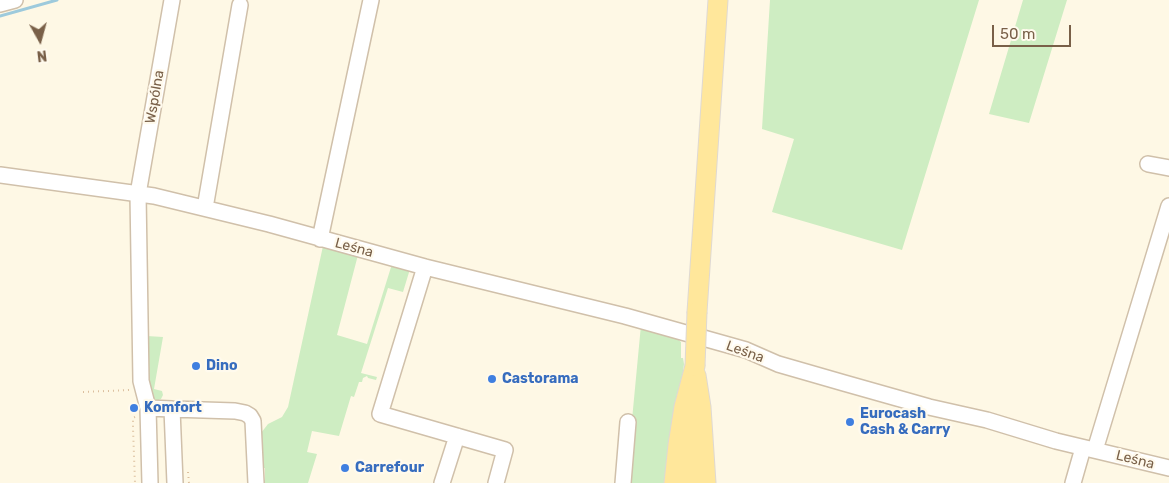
<!DOCTYPE html>
<html>
<head>
<meta charset="utf-8">
<style>
	body { margin:0 }
	#map { position:relative; width:1169px; height:483px; overflow:hidden; background:#fef8e5; font-family:Rubik,sans-serif }
	canvas { display:block }
	.north { position:absolute; left:15px; top:15px; width:50px; height:50px; -webkit-text-stroke:4px #fffaed; paint-order:stroke; rotate:173deg; font-size:14px; font-weight:700; line-height:20px; text-align:center; color:#796048 }
	.north::after { content:''; display:block; margin:auto; width:18px; height:22px; background:#796048; clip-path:polygon(50% 0,100% 100%,50% 72%,0 100%) }
	.scale { position:absolute; left:992px; top:25px; width:79px; height:22px; box-sizing:border-box; border:2px solid #796048; border-top:0; padding-left:6px; font-size:15px; line-height:18px; white-space:nowrap; color:#796048; -webkit-text-stroke:4px #fffaed; paint-order:stroke }
</style>
</head>
<body>
<div id="map">
<canvas width="1169" height="483"></canvas>
<div class="north">N</div>
<div class="scale">50 m</div>
</div>
<script>
const context = document.querySelector('canvas').getContext('2d');
context.lineJoin = 'round';
function fillPath(path, color) {
  context.fillStyle = color;
  context.fill(path, 'evenodd');
}
function shape(rows) {
  const path = new Path2D();
  for (const r of rows) {
    path.moveTo(r[0], r[1]);
    for (let i = 2; i < r.length; i += 2) path.lineTo(r[i], r[i + 1]);
  }
  return path;
}
function stroke(path, color, width, dash) {
  context.strokeStyle = color;
  context.lineWidth = width;
  context.lineCap = dash ? 'butt' : 'round';
  context.setLineDash(dash || []);
  context.stroke(path);
}
function label(font, color, halo, rows, align = 'center') {
  context.font = font + ' Rubik,sans-serif';
  context.lineWidth = 4.5;
  context.setLineDash([]);
  context.textBaseline = 'middle';
  context.strokeStyle = halo;
  context.fillStyle = color;
  for (const [text, x, y, turn = 0] of rows) {
    context.save();
    context.translate(x, y);
    context.rotate((+turn || 0) * Math.PI / 180);
    context.textAlign = isNaN(turn) ? turn : align;
    if (halo) context.strokeText(text, 0, 0);
    context.fillText(text, 0, 0);
    context.restore();
  }
}
const green = shape([
	[770,0,979,0,902,250,772,212,794,139,762,129],
	[1023,0,1067,0,1029,123,989,114],
	[323,246,358,255,337,335,367,344,392,264,410,269,403,292,388,288,361,373,377,377,376,380,368,378,367,376,363,378,362,382,359,382,354,397,351,396,339,436,312,431,307,452,317,454,308,483,262,483,262,480,265,480,265,468,261,468,261,433,268,424,282,417,288,407],
	[641,325,661,331,661,334,676,338,681,342,681,358,683,358,684,364,680,398,668,483,626,483],
	[147,336,163,337,154,389,162,391,163,395,161,399,156,401,153,397,146,379]
]);
const stream = shape([
	[0,16,57,0]
]);
const path = shape([
	[83,392,130,390],
	[135,417,133,418,133,428,135,483],
	[188,472,189,483]
]);
const minor = shape([
	[0,4,15,0],
	[1148,164,1169,168],
	[0,175,154,196,269,224,425,267,625,316,746,350,778,364,844,383,929,407,987,420,1056,441,1169,468],
	[205,208,240,5],
	[320,239,371,0],
	[425,267,380,414,505,450,496,483],
	[148,408,172,409,175,483],
	[172,409,235,411,245,413,250,416,253,421,256,483],
	[1095,450,1169,206],
	[150,483,148,408,141,381,138,194,172,0],
	[442,483,457,436],
	[623,483,628,422],
	[1073,483,1083,448]
]);
const major = shape([
	[697,312,718,0],
	[696,375,701,407,706,483],
	[674,483,678,445,684,407,695,366],
	[690,483,692,425]
]);
const majorBridge = shape([
	[695,366,697,312]
]);
const markers = [
	[196,366,5,"#3f7fe0"],
	[492,379,5,"#3f7fe0"],
	[134,408,5,"#3f7fe0"],
	[850,422,5,"#3f7fe0"],
	[345,468,5,"#3f7fe0"]
];
const streetNames = [
	["Wspólna",155,97,-80],
	["Leśna",354,248,15],
	["Leśna",745,352,20],
	["Leśna",1135,460,14]
];
const shopNames = [
	["Dino",206,366],
	["Castorama",502,379],
	["Komfort",144,408],
	["Eurocash",860,414],
	["Cash & Carry",860,430],
	["Carrefour",355,468]
];
fillPath(green, '#ceedc2');
stroke(stream, '#9dcadc', 3);
stroke(minor, '#d0c0aa', 18);
stroke(major, '#dfd9d3', 21);
stroke(path, '#dbbe9d', 2, [1, 4]);
stroke(minor, '#fff', 15);
stroke(major, '#ffe79b', 19);
stroke(majorBridge, '#dfd9d3', 21, []);
stroke(majorBridge, '#ffe79b', 19);
for (const [x, y, r, color] of markers) {
  const dot = new Path2D();
  dot.arc(x, y, r, 0, 2 * Math.PI);
  context.fillStyle = color;
  context.fill(dot);
  stroke(dot, '#fffaed', 2);
}
label('14px', '#796048', '#fffaed', streetNames);
label('bold 14px', '#366cbe', '#fffaed', shopNames, 'left');
</script>
</body>
</html>
